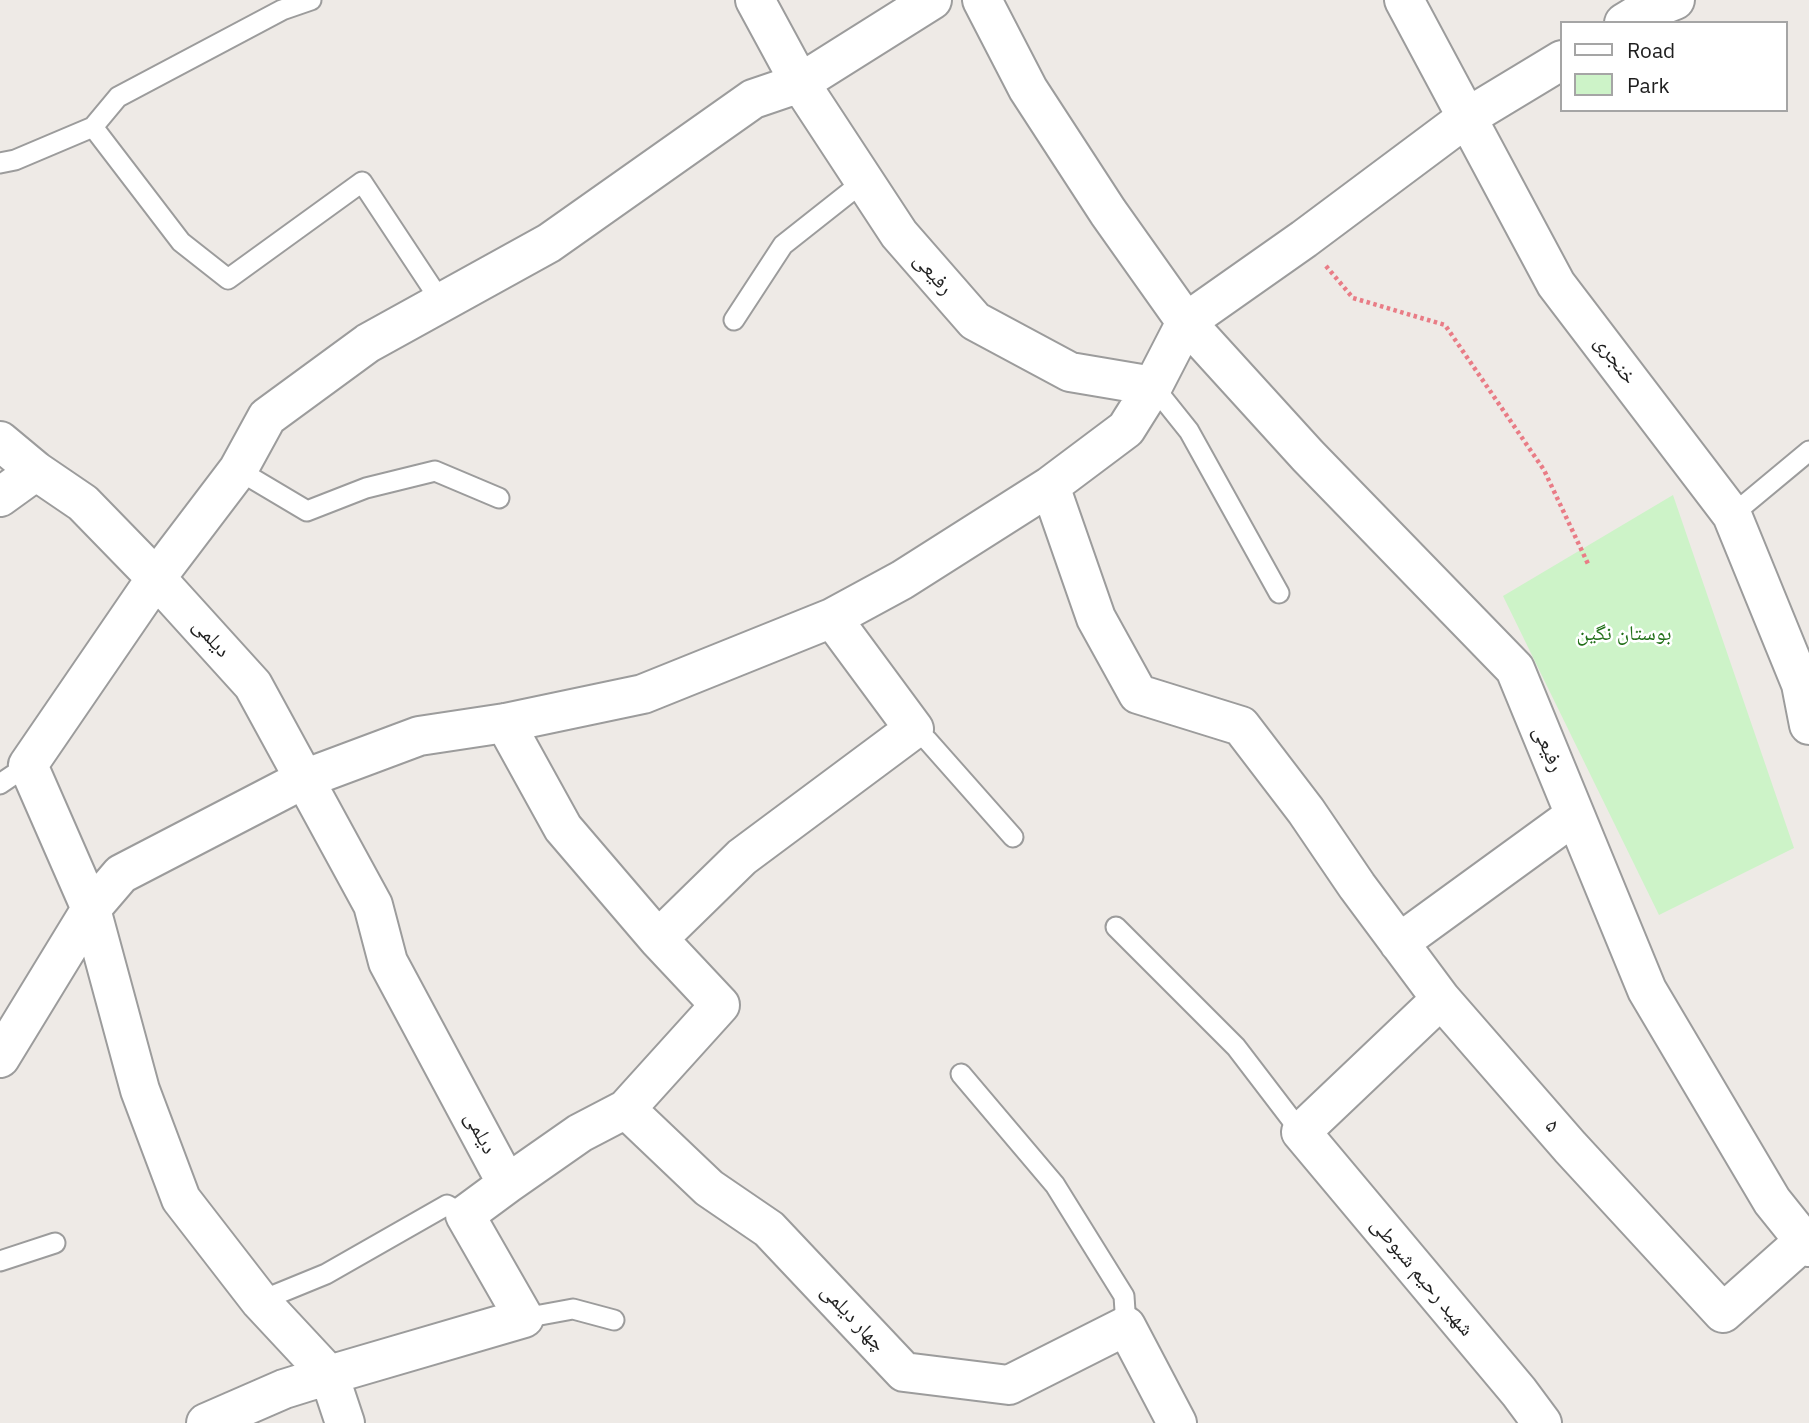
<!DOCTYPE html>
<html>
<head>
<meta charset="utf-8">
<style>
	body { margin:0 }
	#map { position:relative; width:1809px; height:1423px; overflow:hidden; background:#eeeae6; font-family:"IBM Plex Sans",sans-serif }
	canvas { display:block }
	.legend { position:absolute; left:1560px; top:21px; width:228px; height:91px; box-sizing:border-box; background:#fff; border:2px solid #a5a5a5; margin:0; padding:9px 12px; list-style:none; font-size:21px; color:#1f1f1f }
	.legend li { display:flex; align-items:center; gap:14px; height:35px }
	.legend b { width:35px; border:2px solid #a5a5a5 }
</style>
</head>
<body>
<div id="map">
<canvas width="1809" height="1423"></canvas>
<ul class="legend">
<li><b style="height:9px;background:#fff"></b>Road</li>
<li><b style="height:19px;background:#cdf3c8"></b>Park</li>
</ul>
</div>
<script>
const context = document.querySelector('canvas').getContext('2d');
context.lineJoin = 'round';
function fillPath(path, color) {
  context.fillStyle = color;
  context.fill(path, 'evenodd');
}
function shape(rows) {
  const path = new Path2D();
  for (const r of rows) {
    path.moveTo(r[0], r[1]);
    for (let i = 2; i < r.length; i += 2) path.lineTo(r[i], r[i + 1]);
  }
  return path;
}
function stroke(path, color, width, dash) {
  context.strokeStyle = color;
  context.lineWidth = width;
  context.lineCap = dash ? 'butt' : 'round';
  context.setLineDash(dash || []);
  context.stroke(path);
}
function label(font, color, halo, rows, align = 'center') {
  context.font = font + ' "IBM Plex Sans","Noto Naskh Arabic",sans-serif';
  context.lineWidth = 5;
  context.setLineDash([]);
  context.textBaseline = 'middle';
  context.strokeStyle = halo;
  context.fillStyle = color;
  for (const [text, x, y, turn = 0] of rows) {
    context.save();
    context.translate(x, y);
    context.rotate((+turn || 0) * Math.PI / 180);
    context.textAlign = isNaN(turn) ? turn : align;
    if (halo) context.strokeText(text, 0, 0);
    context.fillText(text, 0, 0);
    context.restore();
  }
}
const park = shape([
	[1673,495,1794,848,1659,915,1503,596]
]);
const path = shape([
	[1326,266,1353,298,1445,325,1544,470,1589,566]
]);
const service = shape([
	[93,127,118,97,282,10,311,0],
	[0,163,15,160,93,127,181,242,228,279,362,182,442,303],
	[734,320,783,245,864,181],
	[1153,386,1189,431,1279,593],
	[238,470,307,511,366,488,435,471,499,498],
	[1732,515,1809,451],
	[914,729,928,741,1013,837],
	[0,784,28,765],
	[1116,927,1236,1047,1301,1132],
	[961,1074,1055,1185,1124,1296,1126,1326],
	[0,1261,55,1243],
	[260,1301,326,1274,447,1205,465,1215],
	[524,1318,573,1309,614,1320]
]);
const minor = shape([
	[755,0,800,83,899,234,975,321,1070,372,1153,386,1186,322,1304,239,1466,118,1562,60],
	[982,0,1028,89,1108,212,1186,322,1308,456,1515,669,1647,990,1772,1201,1809,1247],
	[1404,0,1556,284,1732,515,1801,684,1809,725],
	[1624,23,1637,15,1675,0],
	[0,441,36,471,83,503,156,578,238,470,267,417,368,343,549,243,753,99,800,83,932,0],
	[1050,486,1096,618,1138,694,1241,726,1306,811,1357,886,1441,999],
	[0,497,36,471],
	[505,723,563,828,658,939,742,857,914,729,832,618],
	[1399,943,1575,815],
	[0,1058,91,909,121,874,304,779,419,736,505,723,643,694,832,618,902,580,1050,486,1126,429,1153,386],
	[626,1109,709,1188,769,1229,904,1372,1009,1385,1126,1326,1177,1423],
	[507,1184,580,1133,626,1109,720,1005,658,939],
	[206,1423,284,1389,329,1375,524,1318,465,1215,507,1184,388,962,373,905,253,685,156,578,28,765,91,909,140,1090,181,1199,260,1301,329,1375,345,1423],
	[1542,1423,1519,1392,1301,1132,1441,999,1570,1147,1723,1313,1804,1241]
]);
const streetNames = [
	["رفیعی",933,274,49],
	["خنجری",1615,360,53],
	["دیلمی",211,638,48],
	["رفیعی",1548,749,67],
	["۵",1552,1126,49],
	["دیلمی",480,1133,62],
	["شهید رحیم شبوطی",1422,1277,50],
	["چهار دیلمی",853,1318,47]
];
const parkNames = [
	["بوستان نگین",1624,634]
];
fillPath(park, '#cdf3c8');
stroke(service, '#9c9c9c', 23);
stroke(minor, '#9c9c9c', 42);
stroke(path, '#e97c86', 4.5, [3.5, 3.5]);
stroke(service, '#fff', 19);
stroke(minor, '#fff', 38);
label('21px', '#1f1f1f', '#fff', streetNames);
label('21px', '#227019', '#fff', parkNames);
</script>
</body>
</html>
